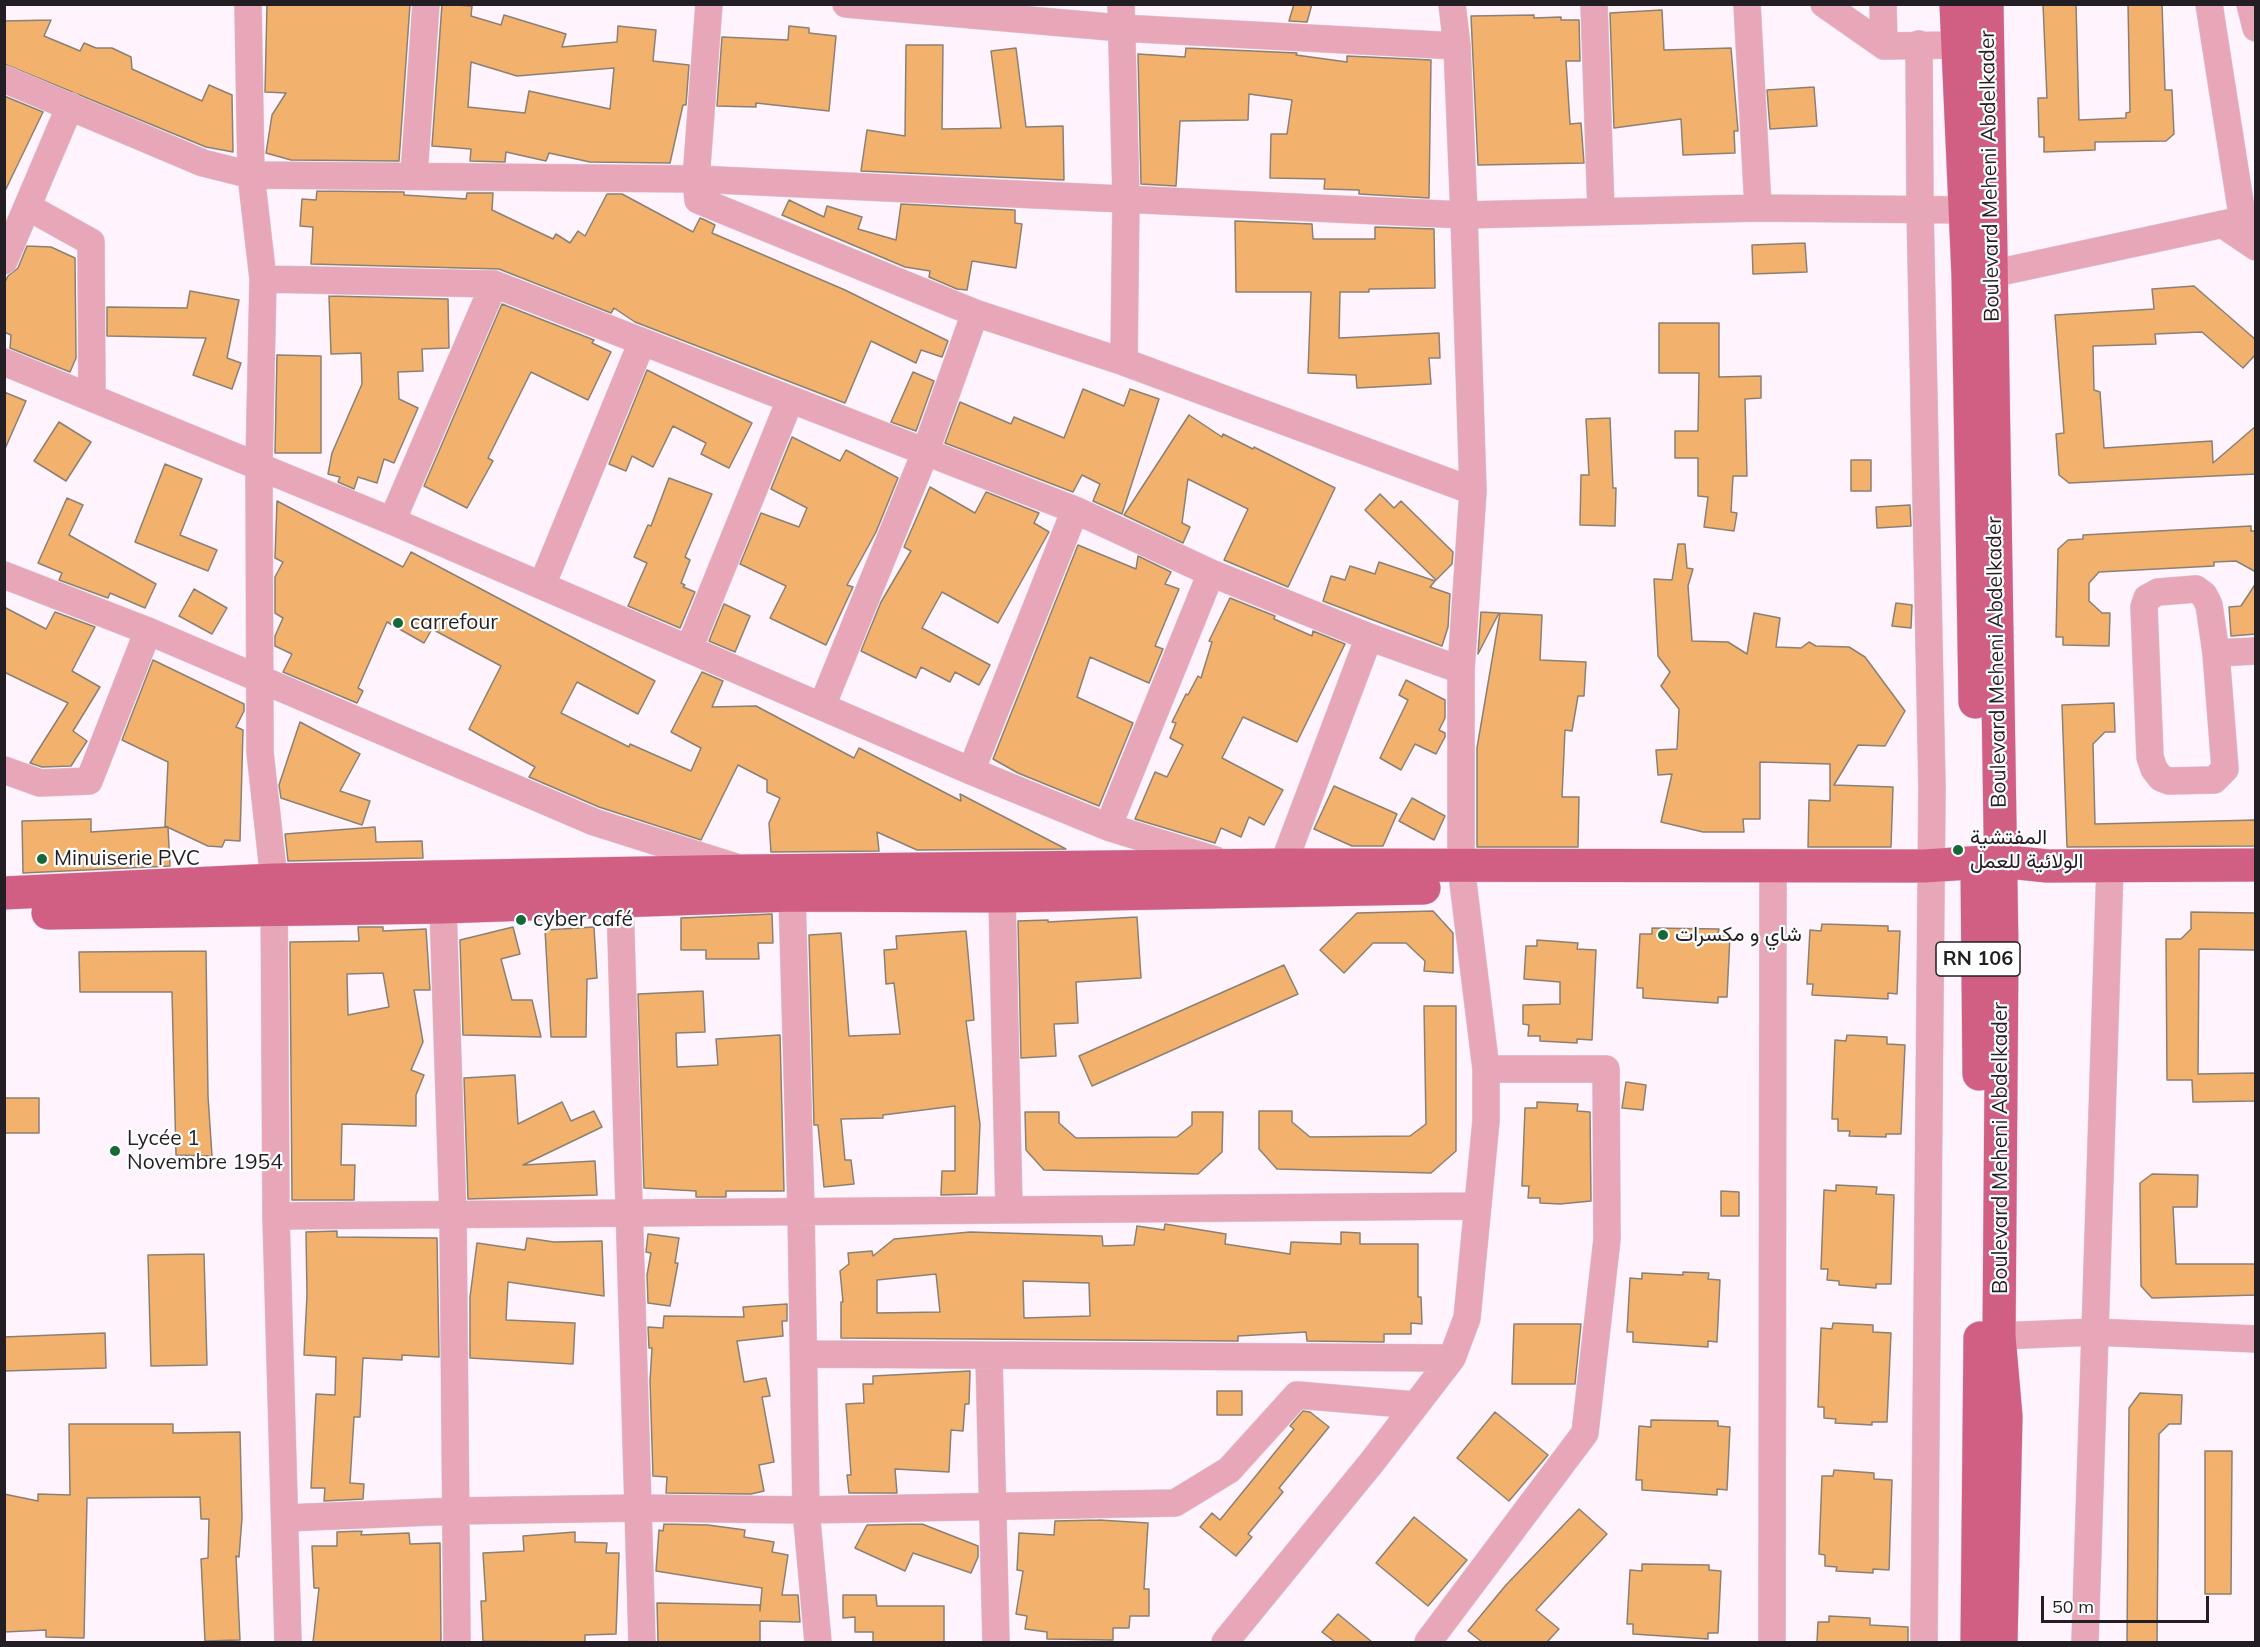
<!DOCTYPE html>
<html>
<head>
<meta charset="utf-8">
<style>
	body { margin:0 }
	#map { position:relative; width:2260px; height:1647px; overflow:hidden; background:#fff3fe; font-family:Mulish,sans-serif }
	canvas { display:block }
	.frame { position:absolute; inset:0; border:6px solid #231e23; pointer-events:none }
	.scale { position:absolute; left:2041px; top:1596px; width:168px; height:27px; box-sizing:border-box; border:3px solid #231e23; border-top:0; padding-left:8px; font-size:18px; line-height:21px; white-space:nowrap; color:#231e23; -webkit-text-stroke:4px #fff; paint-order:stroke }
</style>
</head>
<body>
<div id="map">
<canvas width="2260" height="1647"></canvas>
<div class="frame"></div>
<div class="scale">50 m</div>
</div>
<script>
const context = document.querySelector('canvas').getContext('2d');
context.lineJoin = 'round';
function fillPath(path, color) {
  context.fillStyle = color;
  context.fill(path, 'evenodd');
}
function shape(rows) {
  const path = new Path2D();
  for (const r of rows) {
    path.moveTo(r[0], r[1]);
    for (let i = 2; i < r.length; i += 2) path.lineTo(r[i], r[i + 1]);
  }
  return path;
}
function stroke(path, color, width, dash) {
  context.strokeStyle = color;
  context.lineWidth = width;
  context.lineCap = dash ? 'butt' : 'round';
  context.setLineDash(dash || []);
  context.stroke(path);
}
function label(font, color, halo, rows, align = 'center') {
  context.font = font + ' Mulish,Vazirmatn,sans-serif';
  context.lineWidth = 4.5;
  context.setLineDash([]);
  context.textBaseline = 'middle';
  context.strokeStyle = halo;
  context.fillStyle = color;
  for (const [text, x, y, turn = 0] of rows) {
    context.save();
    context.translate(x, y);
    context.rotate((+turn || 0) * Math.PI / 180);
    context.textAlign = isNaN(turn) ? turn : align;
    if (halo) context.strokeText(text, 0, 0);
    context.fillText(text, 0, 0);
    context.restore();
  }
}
const building = shape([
	[267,4,410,4,399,161,291,160,266,153,272,115,286,93,265,92,267,4],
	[442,4,472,6,471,16,501,25,504,15,566,34,562,47,617,42,618,26,656,30,653,61,689,65,686,105,683,105,670,163,590,162,549,153,546,161,506,152,505,162,470,161,471,149,432,146,442,4],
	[471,62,517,76,614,68,610,109,529,91,525,113,468,107,471,62],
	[1294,4,1312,4,1307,22,1289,21,1294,4],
	[2043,4,2076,4,2079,120,2126,118,2126,113,2130,112,2128,4,2162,4,2165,90,2172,90,2174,134,2166,141,2095,142,2095,150,2044,152,2044,137,2039,137,2038,98,2047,98,2043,4],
	[1662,10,1664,50,1731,48,1738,131,1734,131,1735,153,1683,155,1681,119,1614,128,1610,13,1662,10],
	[1534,15,1534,18,1561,17,1561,20,1579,20,1580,61,1566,61,1570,124,1581,123,1584,163,1478,165,1471,16,1534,15],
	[51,20,44,36,80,51,84,43,96,48,112,48,131,57,132,69,202,101,209,85,232,95,233,152,206,147,4,64,4,21,51,20],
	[789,26,809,28,809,33,836,36,829,111,756,103,756,107,717,106,722,37,788,40,789,26],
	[906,45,943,45,942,129,1001,128,991,51,1016,48,1026,127,1063,126,1064,180,861,171,867,130,905,136,906,45],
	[1186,48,1297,53,1296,55,1347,62,1347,56,1431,60,1429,198,1359,194,1359,190,1324,189,1325,179,1270,178,1271,134,1287,134,1292,100,1249,94,1248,120,1180,121,1176,186,1141,184,1138,54,1185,57,1186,48],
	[1814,87,1817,126,1770,129,1767,90,1814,87],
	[4,96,43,112,4,193,4,96],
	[317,191,404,192,404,195,466,199,467,193,493,193,492,210,553,239,556,234,570,243,578,231,585,236,607,194,622,194,693,232,700,218,705,220,715,225,712,233,845,290,948,341,942,357,921,350,916,363,871,341,845,403,635,322,614,308,611,313,499,269,311,264,313,227,300,226,302,199,316,200,317,191],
	[789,200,824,217,827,206,862,217,858,229,896,240,901,204,1015,210,1015,223,1022,224,1016,268,972,261,967,290,957,289,929,277,930,271,905,267,782,215,789,200],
	[1235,221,1312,224,1313,239,1375,239,1375,227,1434,229,1435,288,1369,289,1369,292,1340,292,1339,338,1439,333,1440,358,1429,358,1431,384,1357,388,1356,375,1308,373,1311,292,1236,292,1235,221],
	[1805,243,1807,272,1753,274,1752,245,1805,243],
	[27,246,51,247,75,258,76,358,70,372,10,348,11,335,4,332,4,284,8,276,18,268,27,246],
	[2194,286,2256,340,2256,354,2243,368,2202,332,2155,334,2156,344,2093,346,2094,390,2100,392,2104,448,2212,441,2213,463,2256,426,2256,474,2069,483,2059,475,2056,434,2064,433,2055,315,2154,309,2152,289,2194,286],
	[190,291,239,300,227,358,241,363,232,389,193,375,206,338,107,336,107,307,187,308,190,291],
	[329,296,448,299,449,348,422,349,423,371,398,372,399,399,418,408,394,463,384,459,377,483,358,477,354,489,338,482,340,477,328,474,332,453,362,384,361,353,331,354,329,296],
	[502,304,594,340,592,343,611,352,588,400,531,372,488,458,493,461,467,508,424,486,502,304],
	[1659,323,1719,323,1719,377,1761,376,1761,398,1745,399,1747,476,1733,476,1731,512,1737,513,1734,531,1704,527,1708,497,1698,496,1698,458,1675,458,1675,431,1698,431,1699,373,1659,373,1659,323],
	[277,355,321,356,321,453,275,453,277,355],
	[647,370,752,423,729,468,701,454,706,443,673,426,653,467,632,456,626,471,609,464,647,370],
	[913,372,934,381,916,431,891,422,913,372],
	[1083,389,1124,406,1130,389,1159,399,1122,514,1093,501,1100,484,1082,475,1073,492,945,443,960,402,1011,424,1014,417,1064,438,1083,389],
	[4,392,26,401,4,451,4,392],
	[1189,415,1222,437,1223,434,1253,449,1254,447,1335,488,1288,587,1224,560,1248,509,1188,479,1182,523,1190,527,1183,543,1124,515,1189,415],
	[1610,418,1613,488,1616,488,1615,526,1580,525,1581,475,1589,475,1586,419,1610,418],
	[59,422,91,442,66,481,34,461,59,422],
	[792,437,840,461,846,450,898,478,876,532,847,585,853,587,826,645,770,618,786,586,740,564,761,513,799,527,807,508,771,489,792,437],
	[1851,460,1871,460,1871,491,1851,491,1851,460],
	[165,464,202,479,180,535,217,550,208,571,135,542,165,464],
	[669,478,712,494,685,557,690,560,681,583,685,585,683,587,695,592,680,628,628,606,647,563,634,557,648,525,651,526,669,478],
	[930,487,975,513,986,492,1039,513,1034,523,1049,532,998,623,942,592,922,628,990,665,979,685,955,672,950,682,921,667,916,678,861,651,881,602,911,551,904,547,930,487],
	[1380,494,1394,508,1401,501,1453,552,1452,564,1436,580,1365,510,1380,494],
	[67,498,83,505,69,535,156,584,145,608,110,593,108,598,59,580,62,573,38,563,67,498],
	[277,501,403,567,411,552,655,681,638,714,577,682,561,713,629,747,630,744,691,771,701,748,671,732,702,672,723,681,712,707,756,706,854,758,859,748,961,801,960,794,1066,849,917,850,877,832,879,851,771,852,769,823,780,798,767,792,767,780,738,765,701,840,599,807,529,777,535,767,469,729,501,666,432,629,424,643,387,622,358,688,363,691,357,703,283,672,292,654,275,646,275,636,283,618,275,613,275,577,283,562,275,558,277,501],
	[1910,505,1911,526,1877,528,1876,507,1910,505],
	[2251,526,2251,531,2256,531,2256,572,2236,561,2214,562,2214,566,2099,572,2089,583,2089,601,2102,613,2110,613,2109,646,2063,645,2063,637,2056,637,2058,549,2068,540,2083,539,2083,535,2251,526],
	[1678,544,1685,544,1687,568,1693,569,1688,586,1692,641,1728,642,1747,654,1754,613,1780,618,1776,647,1801,648,1809,642,1816,646,1849,647,1865,657,1905,711,1885,746,1858,745,1834,785,1893,787,1891,847,1808,847,1809,800,1830,801,1830,764,1760,762,1760,819,1743,819,1744,832,1703,832,1661,822,1672,774,1658,775,1656,750,1677,749,1679,709,1661,686,1670,672,1658,656,1654,579,1672,580,1678,544],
	[1078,545,1136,569,1138,556,1171,572,1165,584,1179,589,1155,646,1163,649,1149,683,1090,657,1077,697,1133,723,1099,806,1018,773,993,759,1078,545],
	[1379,562,1435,581,1430,587,1450,594,1448,627,1442,646,1323,601,1331,576,1345,580,1350,566,1375,574,1379,562],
	[2256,583,2256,634,2231,636,2229,607,2241,606,2256,583],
	[194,589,227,608,212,634,179,616,194,589],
	[1230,598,1275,616,1274,619,1312,636,1313,631,1345,644,1297,742,1243,717,1222,758,1283,790,1264,825,1249,817,1241,837,1221,828,1215,843,1135,819,1155,772,1167,777,1183,745,1170,738,1176,723,1172,722,1186,694,1188,695,1198,676,1201,678,1212,642,1209,641,1230,598],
	[1896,603,1912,605,1911,628,1892,626,1896,603],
	[724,604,750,616,735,652,709,641,724,604],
	[4,607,46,629,55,612,95,627,72,671,100,687,73,731,87,741,71,766,42,767,30,763,68,703,4,672,4,607],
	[1481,612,1499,613,1478,654,1481,612],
	[1500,613,1542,615,1540,660,1586,662,1584,696,1578,696,1572,731,1565,730,1562,797,1579,797,1578,847,1477,847,1477,748,1500,613],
	[153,660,244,704,244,711,236,727,243,730,240,841,225,840,222,847,208,846,165,826,168,762,122,740,153,660],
	[1406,680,1445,700,1445,718,1439,730,1445,733,1445,737,1436,754,1415,744,1401,770,1380,758,1408,700,1399,695,1406,680],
	[2114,703,2115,732,2105,732,2093,744,2095,824,2256,820,2256,846,2067,847,2062,705,2114,703],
	[300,722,360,754,340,791,370,801,362,825,281,798,279,785,300,722],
	[1334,786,1397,814,1383,846,1352,846,1314,829,1334,786],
	[1412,798,1445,816,1434,840,1399,821,1412,798],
	[91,819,91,832,168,827,170,866,23,873,22,821,91,819],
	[375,827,376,842,422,841,423,858,288,861,285,834,375,827],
	[1433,911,1453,933,1453,973,1424,971,1425,961,1406,943,1373,943,1344,973,1320,950,1357,913,1433,911],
	[2191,912,2256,913,2256,950,2199,949,2198,1074,2256,1073,2256,1101,2193,1102,2192,1080,2167,1080,2166,939,2181,939,2191,929,2191,912],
	[772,914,773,943,758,943,759,959,706,959,706,950,681,950,681,918,772,914],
	[1137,917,1141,978,1076,982,1078,1023,1054,1024,1056,1056,1021,1058,1018,921,1048,920,1048,922,1137,917],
	[1822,924,1888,926,1888,931,1900,931,1897,994,1888,993,1888,999,1812,995,1813,984,1807,984,1810,930,1821,931,1822,924],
	[358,927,383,927,383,931,426,929,430,990,414,990,423,1042,411,1070,424,1075,416,1095,416,1126,342,1124,341,1165,355,1165,354,1200,292,1200,290,942,359,941,358,927],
	[383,973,389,1007,348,1015,347,974,383,973],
	[513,927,520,954,501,959,512,1000,532,1000,541,1037,463,1035,460,940,513,927],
	[594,927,597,978,587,979,586,1037,551,1037,545,930,594,927],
	[1652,928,1719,929,1718,934,1730,935,1727,997,1718,997,1718,1003,1643,998,1643,988,1637,988,1640,934,1652,934,1652,928],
	[966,931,974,1020,966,1021,980,1124,977,1194,941,1195,942,1171,955,1171,955,1106,883,1115,883,1118,841,1119,845,1160,851,1160,854,1184,824,1187,818,1125,814,1125,809,935,841,933,849,1036,900,1034,894,983,886,984,884,950,897,949,896,936,966,931],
	[1537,940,1578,943,1577,949,1596,950,1592,1040,1577,1039,1577,1043,1540,1041,1540,1036,1528,1036,1529,1025,1523,1024,1523,1005,1560,1004,1560,982,1524,979,1526,946,1537,946,1537,940],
	[206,951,208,1096,212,1156,176,1155,172,992,80,992,79,952,206,951],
	[1284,965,1298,994,1092,1086,1079,1056,1284,965],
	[703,991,705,1032,676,1033,677,1067,718,1065,716,1039,780,1035,784,1191,726,1191,726,1197,696,1197,696,1191,644,1188,638,994,703,991],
	[1424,1006,1456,1006,1456,1151,1431,1173,1277,1169,1259,1149,1259,1111,1292,1111,1292,1122,1310,1137,1410,1136,1426,1124,1424,1006],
	[1847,1035,1887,1037,1887,1044,1905,1045,1901,1134,1886,1134,1886,1137,1849,1136,1850,1131,1838,1131,1838,1119,1832,1119,1835,1040,1846,1041,1847,1035],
	[515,1075,518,1124,562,1102,571,1121,594,1111,602,1127,523,1165,595,1161,597,1195,468,1199,464,1078,515,1075],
	[1626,1082,1646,1085,1643,1110,1622,1108,1626,1082],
	[4,1098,39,1098,39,1133,4,1133,4,1098],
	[1537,1102,1578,1104,1577,1111,1590,1112,1591,1201,1560,1204,1540,1203,1540,1198,1528,1198,1529,1186,1522,1186,1525,1108,1537,1108,1537,1102],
	[1025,1112,1059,1112,1059,1123,1076,1138,1177,1137,1192,1125,1192,1112,1223,1112,1222,1152,1198,1174,1044,1170,1026,1150,1025,1112],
	[2152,1174,2198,1175,2197,1207,2173,1207,2176,1264,2256,1264,2256,1295,2152,1298,2141,1286,2140,1183,2152,1174],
	[1836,1185,1877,1187,1876,1194,1894,1195,1891,1284,1876,1284,1876,1288,1839,1285,1839,1281,1827,1280,1828,1269,1821,1269,1824,1190,1836,1191,1836,1185],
	[1721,1191,1739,1192,1739,1216,1721,1216,1721,1191],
	[1165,1224,1226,1234,1225,1244,1290,1254,1291,1242,1341,1244,1341,1232,1360,1233,1360,1244,1418,1244,1418,1297,1421,1297,1422,1324,1411,1323,1411,1334,1384,1334,1384,1342,1307,1341,1306,1332,1238,1336,1238,1341,841,1338,841,1302,843,1302,840,1271,849,1264,848,1253,872,1251,873,1256,894,1239,970,1232,1102,1236,1103,1246,1134,1245,1137,1226,1164,1230,1165,1224],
	[936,1274,940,1312,877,1313,877,1280,936,1274],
	[1023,1281,1089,1283,1090,1316,1024,1318,1023,1281],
	[337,1231,337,1237,437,1238,439,1357,402,1355,402,1360,363,1358,360,1417,354,1417,350,1483,364,1484,363,1499,324,1501,325,1488,311,1488,316,1394,335,1395,336,1357,304,1355,307,1295,306,1232,337,1231],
	[648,1234,679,1238,675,1263,678,1263,670,1306,648,1303,647,1275,651,1253,646,1252,648,1234],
	[527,1238,554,1242,602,1241,604,1296,508,1282,506,1320,575,1323,573,1364,470,1358,470,1297,477,1243,525,1250,527,1238],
	[204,1254,207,1365,151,1366,148,1255,204,1254],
	[1683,1272,1709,1273,1708,1279,1720,1280,1717,1342,1708,1341,1708,1347,1633,1342,1633,1332,1627,1332,1630,1278,1642,1279,1642,1273,1683,1275,1683,1272],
	[787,1304,787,1321,782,1321,783,1336,737,1341,744,1382,766,1378,770,1396,762,1397,774,1462,759,1465,764,1491,751,1494,666,1493,667,1477,653,1476,650,1381,652,1348,649,1348,648,1327,663,1328,664,1316,744,1317,743,1307,787,1304],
	[1833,1323,1873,1325,1873,1332,1891,1333,1887,1422,1872,1422,1872,1425,1835,1423,1836,1419,1824,1418,1824,1407,1818,1407,1821,1328,1832,1329,1833,1323],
	[1514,1324,1581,1324,1575,1384,1512,1384,1514,1324],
	[105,1333,106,1368,4,1371,4,1337,105,1333],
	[970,1371,969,1404,965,1404,963,1431,951,1430,949,1472,895,1469,897,1493,849,1493,847,1475,851,1475,846,1404,864,1403,863,1384,873,1384,873,1376,970,1371],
	[1217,1391,1242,1391,1242,1415,1217,1415,1217,1391],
	[2140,1393,2182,1395,2181,1424,2169,1424,2159,1434,2157,1642,2127,1642,2129,1408,2140,1393],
	[1303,1411,1310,1412,1329,1427,1279,1488,1283,1492,1248,1534,1252,1537,1236,1556,1200,1527,1212,1513,1220,1520,1294,1429,1290,1426,1303,1411],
	[1495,1412,1548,1455,1509,1501,1457,1458,1495,1412],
	[1651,1420,1718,1421,1718,1426,1730,1427,1727,1490,1717,1489,1717,1495,1642,1490,1642,1480,1636,1480,1639,1426,1651,1427,1651,1420],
	[69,1424,173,1424,173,1433,240,1432,242,1518,239,1557,236,1556,240,1640,205,1641,201,1559,208,1558,209,1519,201,1519,200,1497,87,1498,84,1638,46,1637,46,1630,4,1632,4,1494,38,1501,38,1494,70,1495,69,1424],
	[2205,1451,2232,1451,2231,1594,2205,1594,2205,1451],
	[1834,1470,1874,1473,1874,1479,1892,1480,1889,1570,1873,1569,1873,1573,1836,1571,1837,1567,1825,1566,1825,1555,1819,1554,1822,1476,1833,1476,1834,1470],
	[1579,1509,1607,1534,1536,1610,1559,1629,1547,1642,1482,1642,1468,1631,1506,1585,1579,1509],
	[1414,1517,1467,1560,1428,1606,1376,1563,1414,1517],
	[1099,1520,1148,1523,1144,1589,1149,1589,1149,1616,1130,1616,1129,1628,1113,1628,1113,1640,1047,1639,1047,1632,1025,1629,1027,1616,1016,1614,1023,1571,1017,1570,1019,1533,1054,1535,1055,1521,1099,1520],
	[664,1524,708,1525,745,1530,744,1537,774,1542,772,1552,788,1555,782,1595,798,1595,800,1622,760,1621,760,1642,658,1642,657,1603,760,1605,760,1611,762,1588,656,1571,659,1530,663,1531,664,1524],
	[922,1524,978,1546,978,1557,971,1573,913,1553,905,1571,855,1548,867,1525,922,1524],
	[362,1531,361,1535,409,1533,410,1544,440,1543,441,1642,313,1642,319,1588,314,1588,312,1546,337,1546,337,1532,362,1531],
	[575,1532,575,1542,607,1543,606,1553,619,1553,616,1634,585,1635,585,1642,483,1641,481,1601,486,1601,483,1553,524,1551,523,1536,575,1532],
	[1642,1564,1709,1565,1709,1570,1721,1571,1718,1633,1708,1633,1708,1639,1633,1634,1633,1624,1627,1624,1630,1570,1642,1571,1642,1564],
	[843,1595,876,1595,877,1606,944,1606,944,1642,873,1642,873,1632,855,1632,855,1617,843,1618,843,1595],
	[1338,1614,1372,1642,1335,1642,1322,1632,1338,1614],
	[1829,1616,1870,1618,1870,1625,1908,1627,1908,1642,1817,1642,1818,1622,1829,1622,1829,1616]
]);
const minor = shape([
	[248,4,251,175,263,279,259,465,260,752,274,880,276,1216,288,1642],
	[709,4,696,179,698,200,975,313,925,453,822,706],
	[846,4,1121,28,1457,46],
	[1121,4,1126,198,1124,362],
	[1594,4,1601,211],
	[1747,4,1758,208],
	[1824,4,1884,46,1958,45],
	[1883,4,1884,46],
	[2209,4,2243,221],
	[2250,4,2256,28],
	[1919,44,1920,208,1932,787,1924,1642],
	[4,79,203,163,251,175,696,179,1464,215,1758,208,1965,210],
	[414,175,426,4],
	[28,207,91,242,92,398],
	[2222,224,2256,247],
	[4,261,70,106],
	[1972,275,1991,274,2256,217],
	[263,279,494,284,1075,510,1211,573,1369,637,1461,670],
	[975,313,1124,362,1473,491],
	[4,362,392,521,971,771,1108,827,1215,860],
	[392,521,494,284],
	[4,575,148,631,594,822,736,867],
	[542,585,642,342],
	[2196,589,2204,595,2209,605,2216,653,2225,769,2214,780,2169,781,2161,778,2154,769,2150,757,2144,607,2147,598,2158,592,2196,589],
	[689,649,790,400],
	[2216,653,2256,651],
	[4,770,40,783,89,781,148,631],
	[971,771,1075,510],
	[1108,827,1211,573],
	[1283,865,1369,637],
	[792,895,801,1209,806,1510,818,1642],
	[1002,896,1009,1209],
	[620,902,642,1642],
	[443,907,453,1216,457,1642],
	[276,1216,1477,1206],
	[1999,1336,2094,1332,2256,1339],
	[804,1354,1452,1358],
	[989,1357,996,1642],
	[285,1518,456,1511,638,1508,806,1510,1175,1503,1229,1470,1297,1395,1415,1405],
	[1225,1642,1372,1462,1452,1358,1467,1318,1486,1121,1486,1069,1461,866,1461,670,1473,491,1464,215,1457,46,1452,4],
	[1428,1642,1585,1433,1607,1239,1606,1069,1486,1069],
	[1772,1642,1773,865],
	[2085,1642,2110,866]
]);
const major = shape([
	[1956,4,1968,275,1975,702],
	[1987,4,2002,951,1999,1336,2006,1417,2001,1642],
	[1977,867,1979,1074],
	[4,893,274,880,748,871,1283,865,1924,866,2000,861,2047,866,2256,865],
	[48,913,443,907,792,895,1002,896,1424,888],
	[1977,1642,1980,1338]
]);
const markers = [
	[398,623,6,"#176839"],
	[1958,850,6,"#176839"],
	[42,859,6,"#176839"],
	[521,920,6,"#176839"],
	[1663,935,6,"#176839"],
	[115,1151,6,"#176839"]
];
const shields = [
	[1978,959,84]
];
const shieldNames = [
	["RN 106",1978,959]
];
const streetNames = [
	["Boulevard Meheni Abdelkader",1990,176,-91],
	["Boulevard Meheni Abdelkader",1997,662,-91],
	["Boulevard Meheni Abdelkader",2001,1148,-90]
];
const poiNames = [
	["carrefour",410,623],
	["المفتشية",1970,838],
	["الولائية للعمل",1970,862],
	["Minuiserie PVC",54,859],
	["cyber café",533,920],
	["شاي و مكسرات",1675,935],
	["Lycée 1",127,1139],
	["Novembre 1954",127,1163]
];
fillPath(building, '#f2b16c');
stroke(building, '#8c8073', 1.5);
stroke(minor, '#dcd1db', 28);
stroke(major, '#dcd1db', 34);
stroke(minor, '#e8a7b8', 27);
stroke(major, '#d15e83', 33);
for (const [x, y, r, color] of markers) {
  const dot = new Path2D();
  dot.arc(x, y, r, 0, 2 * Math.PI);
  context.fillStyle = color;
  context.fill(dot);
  stroke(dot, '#fff', 2);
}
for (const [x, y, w] of shields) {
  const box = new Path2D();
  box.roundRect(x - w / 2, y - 17, w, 34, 4.5);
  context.fillStyle = '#fff';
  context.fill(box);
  stroke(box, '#231e23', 1.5);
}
label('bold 20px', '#231e23', null, shieldNames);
label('21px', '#231e23', '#fff', streetNames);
label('21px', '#231e23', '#fff', poiNames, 'left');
</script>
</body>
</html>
